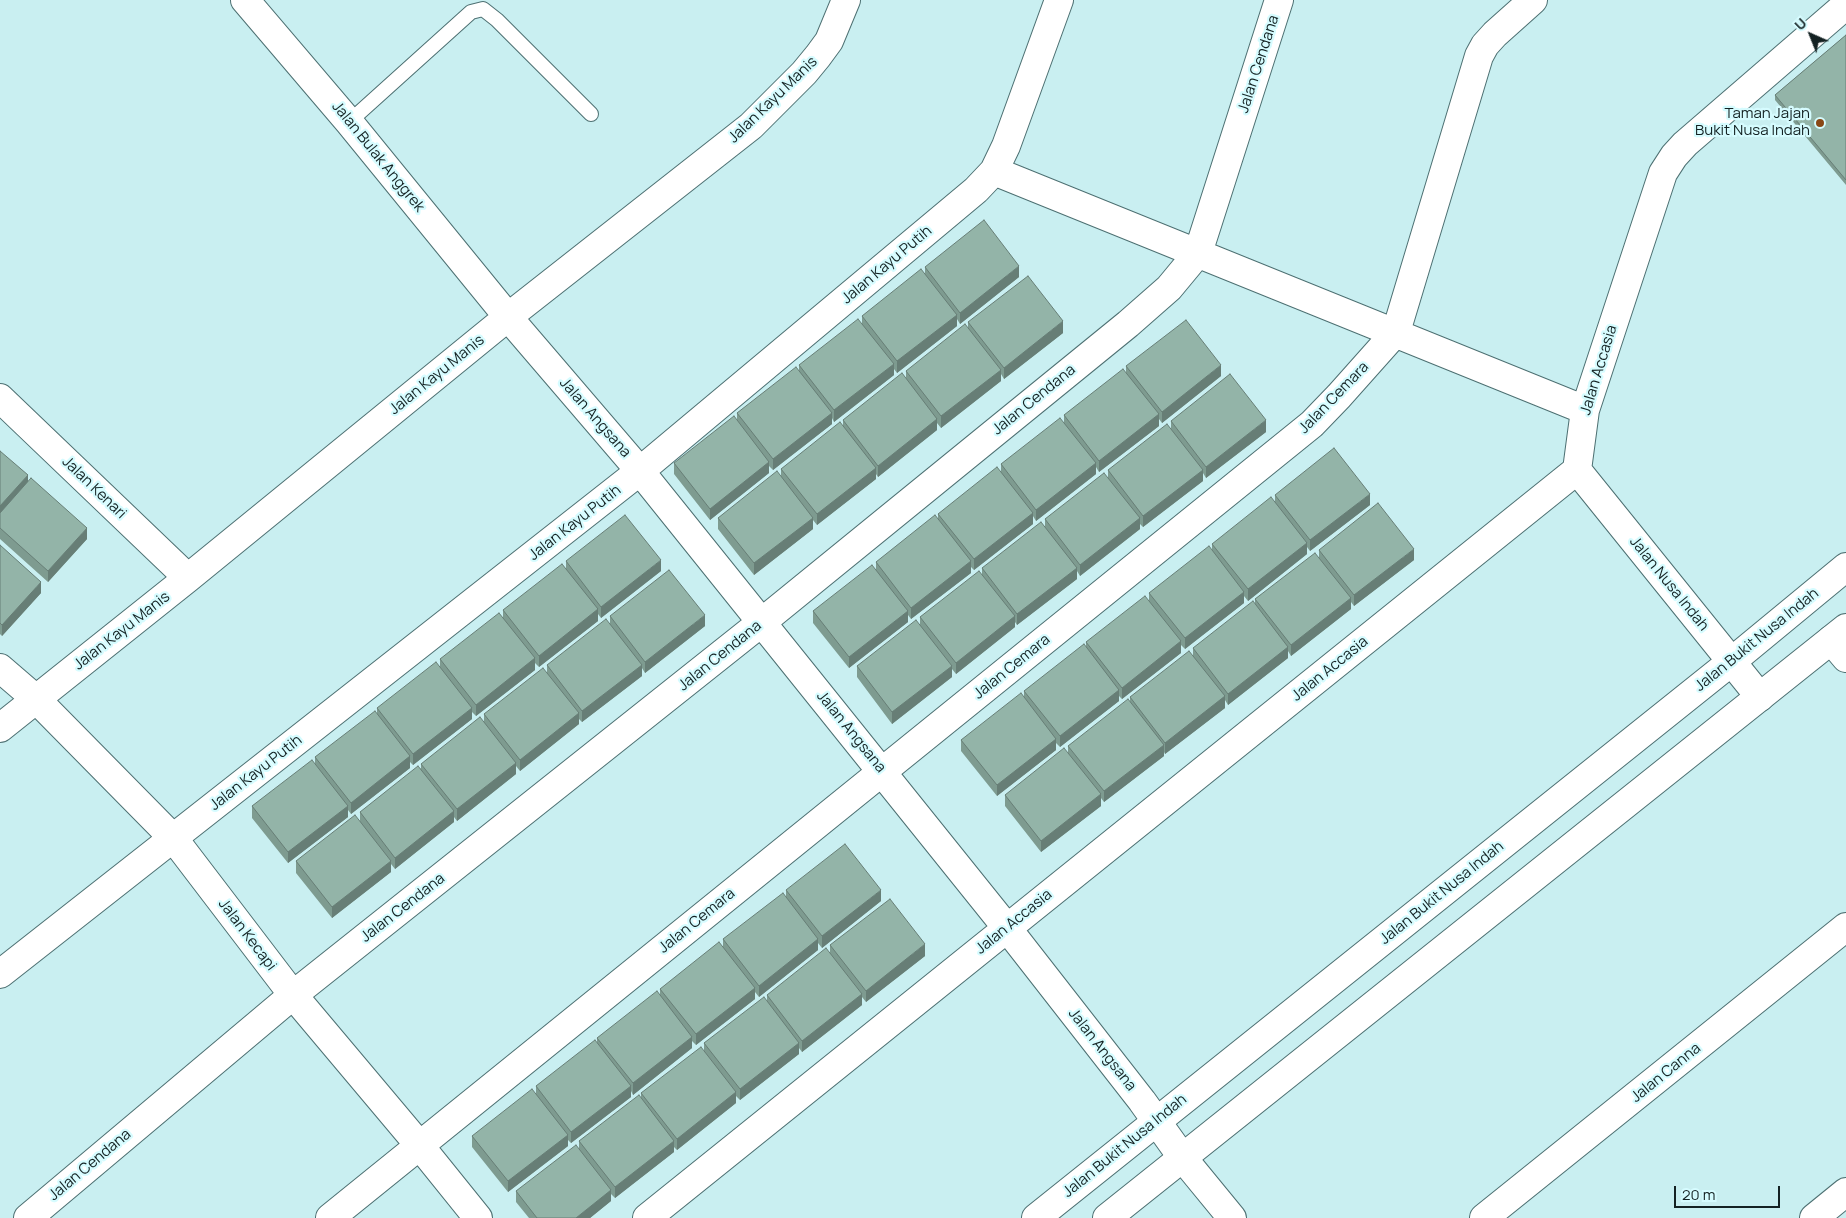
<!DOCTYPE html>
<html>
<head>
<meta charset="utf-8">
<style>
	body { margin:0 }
	#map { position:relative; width:1846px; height:1218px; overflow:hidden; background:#c9eff1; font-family:Manrope,sans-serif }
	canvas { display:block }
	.north { position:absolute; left:1786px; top:10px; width:50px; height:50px; -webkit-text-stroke:4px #d6fcff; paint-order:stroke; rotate:316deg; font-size:14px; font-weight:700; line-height:20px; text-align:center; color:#142223 }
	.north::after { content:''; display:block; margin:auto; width:18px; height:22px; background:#142223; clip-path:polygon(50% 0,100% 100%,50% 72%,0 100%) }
	.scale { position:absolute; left:1674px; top:1186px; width:106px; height:22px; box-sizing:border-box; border:2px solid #142223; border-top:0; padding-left:6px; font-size:15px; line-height:18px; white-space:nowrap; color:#142223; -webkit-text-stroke:4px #d6fcff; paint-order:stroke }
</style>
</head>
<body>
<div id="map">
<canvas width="1846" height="1218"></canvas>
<div class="north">U</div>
<div class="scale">20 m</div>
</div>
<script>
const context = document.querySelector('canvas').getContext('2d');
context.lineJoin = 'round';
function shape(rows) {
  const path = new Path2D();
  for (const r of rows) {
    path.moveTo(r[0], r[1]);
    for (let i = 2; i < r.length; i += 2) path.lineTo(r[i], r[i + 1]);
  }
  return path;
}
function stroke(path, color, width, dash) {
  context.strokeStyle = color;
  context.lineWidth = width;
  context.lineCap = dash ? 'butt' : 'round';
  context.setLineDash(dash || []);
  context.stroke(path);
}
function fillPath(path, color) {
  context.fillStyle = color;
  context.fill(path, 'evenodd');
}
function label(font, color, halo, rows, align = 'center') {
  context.font = font + ' Manrope,sans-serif';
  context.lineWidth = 4.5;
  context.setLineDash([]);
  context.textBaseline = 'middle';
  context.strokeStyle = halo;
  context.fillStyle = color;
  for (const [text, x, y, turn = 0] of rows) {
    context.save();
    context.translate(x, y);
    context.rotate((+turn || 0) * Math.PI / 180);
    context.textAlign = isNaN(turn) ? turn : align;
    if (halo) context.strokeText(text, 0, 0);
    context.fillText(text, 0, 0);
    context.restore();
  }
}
const lane = shape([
	[349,122,471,12,483,9,497,20,591,114]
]);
const street = shape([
	[245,0,349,122,508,317,640,471,1007,928,1142,1101,1182,1157,1232,1218],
	[994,171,1585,410],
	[0,398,188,578],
	[1577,470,1760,697],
	[1831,640,1846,658],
	[0,668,36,699,174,839,293,995,420,1146,478,1218],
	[0,728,188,578,508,317,751,126,804,73,818,56,829,41,846,0],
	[0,974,640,471,976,190,994,171,1006,146,1059,0],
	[28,1218,293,995,762,622,1128,324,1169,288,1198,253,1279,0],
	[330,1218,1312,424,1339,396,1396,332,1479,56,1485,45,1495,34,1533,0],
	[647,1218,1577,470,1585,410,1663,173,1674,156,1685,144,1846,5],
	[1484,1218,1846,927],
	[1814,1218,1846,1192]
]);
const secondary = shape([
	[1036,1218,1731,662,1846,567],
	[1107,1218,1846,628]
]);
const wall = shape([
	[1846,35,1846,185,1775,100,1775,95],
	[925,267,1019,277,960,324,957,319,957,326,897,373,894,369,894,375,834,422,832,418,832,424,773,470,769,466,769,473,710,520,674,474,674,463,737,420,737,413,799,370,799,365,862,323,862,316,925,274],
	[968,322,1063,333,1004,379,1001,374,1001,381,941,428,937,423,937,430,878,477,876,474,876,479,817,525,813,520,813,529,754,575,718,529,718,518,781,476,781,469,843,425,843,420,906,378,906,371,968,328],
	[1126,366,1221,376,1162,423,1159,419,1159,426,1099,472,1096,467,1096,474,1036,521,1033,516,1033,524,974,570,971,567,971,573,911,619,908,615,908,622,849,668,813,623,813,611,876,570,876,562,938,518,938,514,1001,471,1001,464,1064,423,1064,415,1126,373],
	[1171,421,1266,432,1206,478,1203,473,1203,481,1143,527,1140,524,1140,529,1080,576,1077,571,1077,579,1017,625,1015,622,1015,627,956,674,952,669,952,677,892,724,857,677,857,666,920,625,920,617,982,574,982,568,1045,527,1045,519,1108,477,1108,470,1171,429],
	[0,451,28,481,87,539,48,582,0,539],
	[1275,495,1370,505,1310,551,1307,547,1307,554,1248,601,1244,596,1244,603,1185,649,1181,645,1181,653,1122,699,1119,696,1119,701,1060,747,1056,743,1056,750,997,796,961,751,961,740,1024,697,1024,691,1086,648,1086,642,1149,600,1149,593,1212,550,1212,544,1275,502],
	[0,545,41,593,2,636,0,634],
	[1319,550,1414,560,1354,606,1351,602,1351,609,1291,656,1288,651,1288,658,1228,705,1225,700,1225,708,1165,754,1164,752,1164,756,1104,802,1101,798,1101,806,1041,852,1005,806,1005,795,1068,753,1068,746,1130,702,1130,697,1193,656,1193,648,1255,605,1255,599,1319,557],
	[566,561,661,571,601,618,598,614,598,621,539,667,535,663,535,670,476,716,472,712,472,719,413,765,410,762,410,768,351,814,348,810,348,817,288,863,252,818,252,806,315,764,315,757,377,714,377,708,440,666,440,659,503,617,503,610,566,568],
	[610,616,705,626,645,673,642,668,642,676,582,722,579,719,579,724,520,771,516,766,516,774,457,821,454,817,454,822,395,869,391,864,391,872,332,918,296,873,296,861,360,821,360,812,421,768,421,764,484,722,484,714,547,672,547,665,610,624],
	[786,890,881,901,822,948,818,943,818,950,759,997,755,992,755,999,696,1045,692,1041,692,1048,633,1095,631,1091,631,1097,571,1143,568,1140,568,1146,508,1192,472,1147,472,1136,536,1094,536,1086,597,1043,597,1038,660,996,660,989,723,947,723,939,786,898],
	[830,945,925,956,866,1002,862,997,862,1005,802,1052,799,1048,799,1054,740,1100,736,1096,736,1103,677,1150,674,1147,674,1152,615,1198,611,1194,611,1201,590,1218,529,1218,516,1202,516,1191,579,1150,579,1141,641,1098,641,1093,704,1052,704,1043,767,1002,767,995,830,953]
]);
const shadedWall = shape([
	[1019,266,1019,277,960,324,960,313],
	[957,315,957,326,897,373,897,361],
	[1063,321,1063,333,1004,379,1004,368],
	[894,364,894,375,834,422,834,410],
	[1221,365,1221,376,1162,423,1162,412],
	[1001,370,1001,381,941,428,941,416],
	[832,413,832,424,773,470,773,459],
	[1159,414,1159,426,1099,472,1099,461],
	[937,419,937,430,878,477,878,466],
	[1266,420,1266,432,1206,478,1206,467],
	[769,462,769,473,710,520,710,509],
	[1096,463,1096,474,1036,521,1036,510],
	[876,468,876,479,817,525,817,514],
	[1203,470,1203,481,1143,527,1143,516],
	[28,475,28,486,0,518,0,506],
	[1370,494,1370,505,1310,551,1310,540],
	[1033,513,1033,524,974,570,974,559],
	[813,518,813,529,754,575,754,563],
	[1140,518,1140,529,1080,576,1080,565],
	[87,528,87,539,48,582,48,571],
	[1307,543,1307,554,1248,601,1248,589],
	[1414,549,1414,560,1354,606,1354,595],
	[661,560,661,571,601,618,601,607],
	[971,561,971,573,911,619,911,608],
	[1077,568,1077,579,1017,625,1017,614],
	[41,582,41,593,2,636,2,625],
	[1244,592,1244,603,1185,649,1185,638],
	[1351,598,1351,609,1291,656,1291,645],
	[598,609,598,621,539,667,539,656],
	[908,611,908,622,849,668,849,657],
	[705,615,705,626,645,673,645,662],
	[1015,616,1015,627,956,674,956,663],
	[1181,641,1181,653,1122,699,1122,688],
	[1288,647,1288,658,1228,705,1228,694],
	[535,658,535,670,476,716,476,705],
	[642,665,642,676,582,722,582,711],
	[952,666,952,677,892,724,892,712],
	[1119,690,1119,701,1060,747,1060,736],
	[1225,696,1225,708,1165,754,1165,743],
	[472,708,472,719,413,765,413,754],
	[579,713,579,724,520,771,520,760],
	[1056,739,1056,750,997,796,997,785],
	[1164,745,1164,756,1104,802,1104,791],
	[410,756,410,768,351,814,351,803],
	[516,763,516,774,457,821,457,809],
	[1101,794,1101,806,1041,852,1041,841],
	[348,806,348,817,288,863,288,852],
	[454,811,454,822,395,869,395,858],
	[391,861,391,872,332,918,332,907],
	[881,890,881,901,822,948,822,936],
	[818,939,818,950,759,997,759,986],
	[925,944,925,956,866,1002,866,991],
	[755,988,755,999,696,1045,696,1034],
	[862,994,862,1005,802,1052,802,1041],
	[692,1037,692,1048,633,1095,633,1083],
	[799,1043,799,1054,740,1100,740,1089],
	[631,1086,631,1097,571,1143,571,1132],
	[736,1092,736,1103,677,1150,677,1139],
	[568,1135,568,1146,508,1192,508,1181],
	[674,1141,674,1152,615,1198,615,1187],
	[611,1190,611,1201,590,1218,576,1218]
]);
const building = shape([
	[1846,35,1846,180,1775,95,1846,35],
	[984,220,1019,266,960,313,925,267,984,220],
	[921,269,957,315,897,361,862,316,921,269],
	[1028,276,1063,321,1004,368,968,322,1028,276],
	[858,319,894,364,834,410,799,365,858,319],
	[1186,320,1221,365,1162,412,1126,366,1186,320],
	[965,324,1001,370,941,416,906,371,965,324],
	[796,367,832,413,773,459,737,413,796,367],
	[1123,369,1159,414,1099,461,1064,415,1123,369],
	[902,373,937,419,878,466,843,420,902,373],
	[1230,374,1266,420,1206,467,1171,421,1230,374],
	[734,416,769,462,710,509,674,463,734,416],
	[1060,418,1096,463,1036,510,1001,464,1060,418],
	[840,422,876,468,817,514,781,469,840,422],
	[1167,424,1203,470,1143,516,1108,470,1167,424],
	[1334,448,1370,494,1310,540,1275,495,1334,448],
	[0,451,28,475,0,506,0,451],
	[997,467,1033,513,974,559,938,514,997,467],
	[777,471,813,518,754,563,718,518,777,471],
	[1104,473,1140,518,1080,565,1045,519,1104,473],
	[31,478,87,528,48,571,0,528,0,513,31,478],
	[1271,497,1307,543,1248,589,1212,544,1271,497],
	[1378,503,1414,549,1354,595,1319,550,1378,503],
	[625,515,661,560,601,607,566,561,625,515],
	[935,515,971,561,911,608,876,562,935,515],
	[1041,522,1077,568,1017,614,982,568,1041,522],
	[0,545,41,582,2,625,0,623,0,545],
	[1209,546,1244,592,1185,638,1149,593,1209,546],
	[1315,553,1351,598,1291,645,1255,599,1315,553],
	[562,564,598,609,539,656,503,610,562,564],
	[872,565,908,611,849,657,813,611,872,565],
	[669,570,705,615,645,662,610,616,669,570],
	[979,571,1015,616,956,663,920,617,979,571],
	[1145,596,1181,641,1122,688,1086,642,1145,596],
	[1253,601,1288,647,1228,694,1193,648,1253,601],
	[499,613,535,658,476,705,440,659,499,613],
	[606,619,642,665,582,711,547,665,606,619],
	[916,620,952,666,892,712,857,666,916,620],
	[1084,644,1119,690,1060,736,1024,691,1084,644],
	[1189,651,1225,696,1165,743,1130,697,1189,651],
	[436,662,472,708,413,754,377,708,436,662],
	[543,668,579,713,520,760,484,714,543,668],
	[1021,693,1056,739,997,785,961,740,1021,693],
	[1128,699,1164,745,1104,791,1068,746,1128,699],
	[375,711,410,756,351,803,315,757,375,711],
	[480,717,516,763,457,809,421,764,480,717],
	[1064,748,1101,794,1041,841,1005,795,1064,748],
	[312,760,348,806,288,852,252,806,312,760],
	[418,766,454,811,395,858,360,812,418,766],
	[355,815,391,861,332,907,296,861,355,815],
	[845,844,881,890,822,936,786,890,845,844],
	[783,893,818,939,759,986,723,939,783,893],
	[890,899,925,944,866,991,830,945,890,899],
	[719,942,755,988,696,1034,660,989,719,942],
	[826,948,862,994,802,1041,767,995,826,948],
	[657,991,692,1037,633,1083,597,1038,657,991],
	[764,997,799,1043,740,1089,704,1043,764,997],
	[595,1040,631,1086,571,1132,536,1086,595,1040],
	[701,1047,736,1092,677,1139,641,1093,701,1047],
	[532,1089,568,1135,508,1181,472,1136,532,1089],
	[639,1095,674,1141,615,1187,579,1141,639,1095],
	[576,1145,611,1190,576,1218,537,1218,516,1191,576,1145]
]);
const markers = [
	[1820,123,5,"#894715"]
];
const streetNames = [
	["Jalan Cendana",1259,64,-72],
	["Jalan Kayu Manis",773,100,-44],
	["Jalan Bulak Anggrek",378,157,51],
	["Jalan Kayu Putih",887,265,-40],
	["Jalan Accasia",1599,370,-73],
	["Jalan Kayu Manis",437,375,-39],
	["Jalan Cemara",1334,398,-46],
	["Jalan Cendana",1034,400,-39],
	["Jalan Angsana",595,418,49],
	["Jalan Kenari",94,488,44],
	["Jalan Kayu Putih",575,523,-38],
	["Jalan Nusa Indah",1669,584,51],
	["Jalan Kayu Manis",122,631,-38],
	["Jalan Bukit Nusa Indah",1757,640,-39],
	["Jalan Cendana",720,656,-39],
	["Jalan Cemara",1012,667,-39],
	["Jalan Accasia",1330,669,-39],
	["Jalan Angsana",851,732,51],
	["Jalan Kayu Putih",256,773,-38],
	["Jalan Bukit Nusa Indah",1442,893,-39],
	["Jalan Cendana",403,908,-38],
	["Jalan Cemara",697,921,-39],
	["Jalan Accasia",1014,922,-39],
	["Jalan Kecapi",247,935,53],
	["Jalan Angsana",1102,1050,52],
	["Jalan Canna",1666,1073,-39],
	["Jalan Bukit Nusa Indah",1125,1146,-39],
	["Jalan Cendana",90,1165,-40]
];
const poiNames = [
	["Taman Jajan",1810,114],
	["Bukit Nusa Indah",1810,131]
];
stroke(lane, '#4d7072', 16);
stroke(street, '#4d7072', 30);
stroke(secondary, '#4d7072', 30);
stroke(lane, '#fff', 14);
stroke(street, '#fff', 28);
stroke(secondary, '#fff', 28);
fillPath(wall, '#7e9b90');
fillPath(shadedWall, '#677e76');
fillPath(building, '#93b4a8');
stroke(building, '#677e76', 1);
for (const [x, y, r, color] of markers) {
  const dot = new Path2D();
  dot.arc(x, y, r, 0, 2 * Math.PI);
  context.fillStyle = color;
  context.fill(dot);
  stroke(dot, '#d6fcff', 2);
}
label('15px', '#142223', '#d6fcff', streetNames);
label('15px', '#142223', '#d6fcff', poiNames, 'right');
</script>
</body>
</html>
